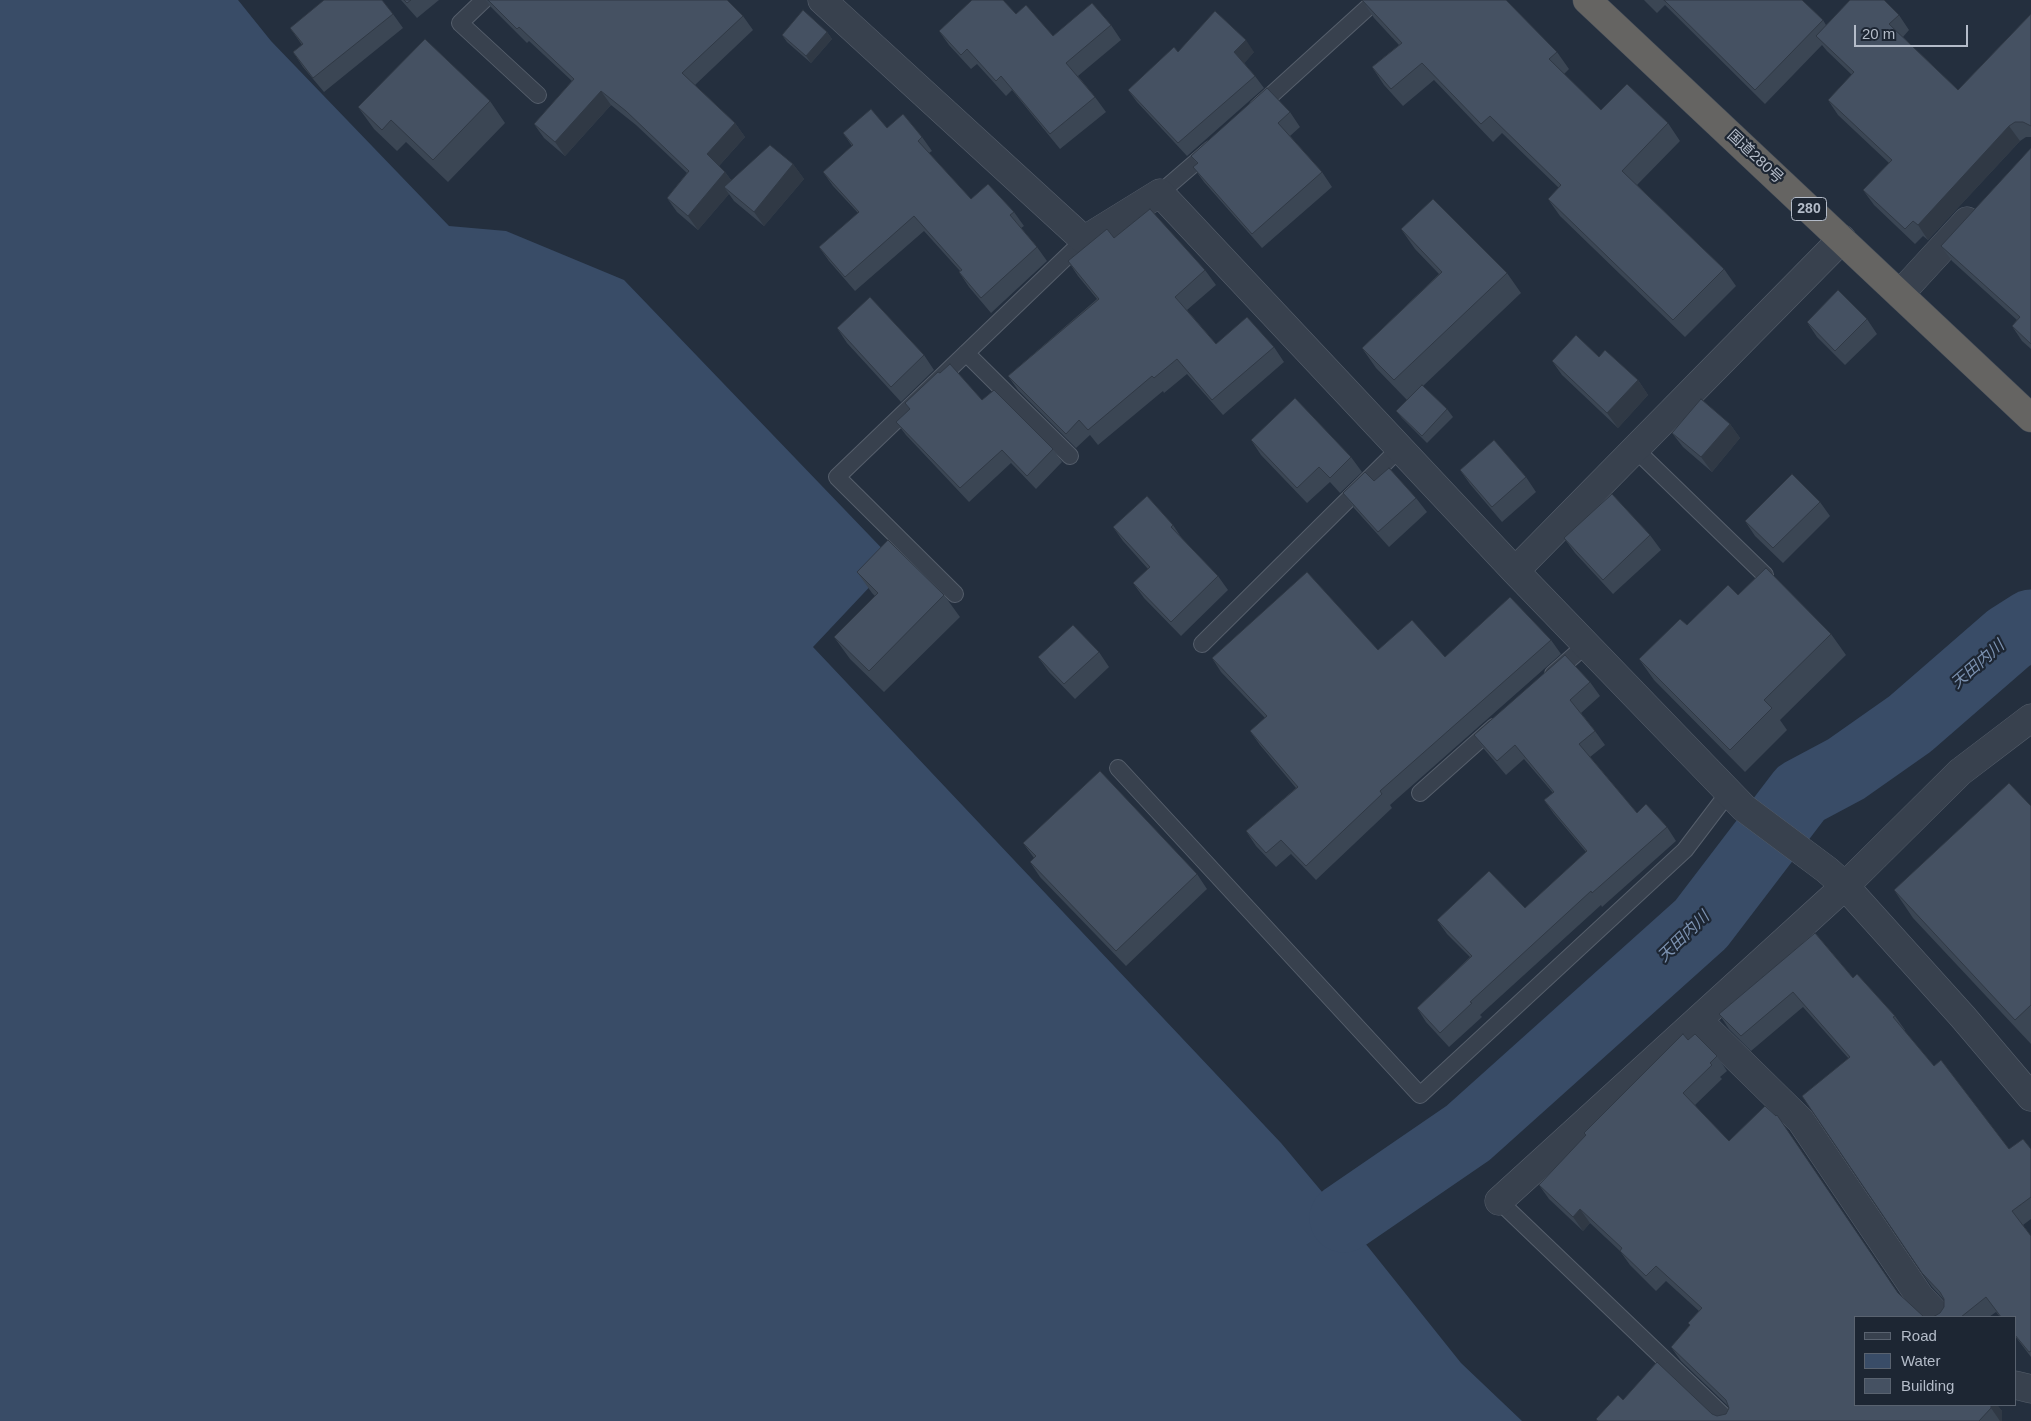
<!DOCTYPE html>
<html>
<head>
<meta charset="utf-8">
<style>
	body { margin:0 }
	#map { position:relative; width:2031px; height:1421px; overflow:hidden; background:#242f3e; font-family:Helvetica,sans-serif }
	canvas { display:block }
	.legend { position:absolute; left:1854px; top:1316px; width:162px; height:90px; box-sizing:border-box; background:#1d2633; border:1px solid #59626f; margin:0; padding:6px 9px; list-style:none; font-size:15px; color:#b4bcc9 }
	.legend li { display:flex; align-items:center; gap:10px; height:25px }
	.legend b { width:25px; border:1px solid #59626f }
	.scale { position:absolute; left:1854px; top:25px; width:114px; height:22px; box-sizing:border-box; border:2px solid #b4bcc9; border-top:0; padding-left:6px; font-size:15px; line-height:18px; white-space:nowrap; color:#b4bcc9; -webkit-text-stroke:4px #1d2633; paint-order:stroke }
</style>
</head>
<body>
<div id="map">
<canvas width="2031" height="1421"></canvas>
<ul class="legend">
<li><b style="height:6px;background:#38414e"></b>Road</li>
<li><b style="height:14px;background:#394c67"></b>Water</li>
<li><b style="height:14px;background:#455162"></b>Building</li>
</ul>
<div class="scale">20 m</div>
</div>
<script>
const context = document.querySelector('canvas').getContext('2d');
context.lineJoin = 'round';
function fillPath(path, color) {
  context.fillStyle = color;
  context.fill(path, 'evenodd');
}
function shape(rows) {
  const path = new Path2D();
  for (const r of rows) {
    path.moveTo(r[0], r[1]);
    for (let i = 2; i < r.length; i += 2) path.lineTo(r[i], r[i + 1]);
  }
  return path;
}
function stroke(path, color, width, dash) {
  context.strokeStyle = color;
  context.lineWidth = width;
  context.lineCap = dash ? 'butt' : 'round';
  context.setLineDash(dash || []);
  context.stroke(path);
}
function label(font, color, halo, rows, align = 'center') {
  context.font = font + ' Helvetica,"Noto Sans JP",sans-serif';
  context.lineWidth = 4.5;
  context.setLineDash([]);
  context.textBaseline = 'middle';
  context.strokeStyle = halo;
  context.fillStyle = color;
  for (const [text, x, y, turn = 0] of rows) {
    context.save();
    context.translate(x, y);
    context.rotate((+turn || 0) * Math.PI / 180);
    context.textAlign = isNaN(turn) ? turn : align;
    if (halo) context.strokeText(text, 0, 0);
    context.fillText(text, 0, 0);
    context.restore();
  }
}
const water = shape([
	[0,0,238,0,271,41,449,226,506,231,624,280,894,561,813,647,1281,1143,1369,1248,1461,1363,1522,1421,0,1421]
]);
const river = shape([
	[1344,1218,1468,1133,1701,924,1801,793,1846,769,1910,724,2009,638,2031,624]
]);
const service = shape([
	[484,0,460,23,538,95],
	[1257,108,1376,0],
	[1160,193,1211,149],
	[966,353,1070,456],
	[1635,449,1765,575],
	[955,594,837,477,1084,240],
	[1202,644,1400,448],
	[1553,674,1587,644],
	[1118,768,1420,1095,1685,850,1729,792],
	[1420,793,1494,727],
	[1499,1201,1729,1421]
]);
const minor = shape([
	[822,0,1084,240,1160,193,1515,571,1744,808,1827,870,1845,886,1963,1017,2031,1097],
	[1900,294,1967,221],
	[1515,571,1842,239],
	[1699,1021,1801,1121,1920,1297,1939,1317],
	[1499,1201,1845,886,1960,772,2031,718],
	[2015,1385,2031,1389]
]);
const trunk = shape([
	[1587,0,2031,418]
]);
const wall = shape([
	[401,0,439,0,417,18],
	[486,0,727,0,743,16,753,30,695,85,735,123,745,137,719,166,725,172,731,180,793,164,804,179,764,226,734,201,729,194,698,230,677,212,667,198,687,173,636,125,611,105,565,156,544,138,534,124,572,81,529,41,527,43,491,7],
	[1362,0,1557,52,1569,69,1564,74,1601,110,1668,123,1680,141,1637,185,1724,269,1736,286,1685,337,1560,216,1548,199,1559,188,1502,133,1493,142,1434,80,1403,106,1384,85,1372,67,1399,45,1374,18],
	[1644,0,1802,0,1823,20,1826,25,1899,15,1909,30,1903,37,1958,90,2031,14,2031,137,2026,137,2020,141,1928,240,1923,236,1915,244,1874,205,1863,190,1889,163,1838,115,1828,100,1852,75,1827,51,1822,45,1765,104,1665,5,1657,13],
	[393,14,403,28,324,92,303,67,293,52,302,45,290,28],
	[1016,14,1053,36,1111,25,1121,40,1078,76,1095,97,1106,112,1060,149,1012,90,1006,96,977,64,971,69,949,45,939,31],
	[827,32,832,39,811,63,787,42,782,35],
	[1178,52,1254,52,1244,63,1255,76,1264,88,1187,156,1137,102,1128,90],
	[490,101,505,123,448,182,406,142,397,151,374,129,358,107],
	[1290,112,1300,127,1290,136,1322,172,1332,187,1262,248,1204,182,1193,167,1197,164,1191,156],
	[887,128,922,137,932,151,929,153,971,199,1014,212,1024,226,1021,228,1037,247,1047,261,991,313,969,287,959,272,960,271,924,231,855,291,829,261,819,247,858,213,833,186,823,172,852,146,843,133],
	[2031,148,2031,349,2022,341,2012,326,2017,320,1952,261,1941,246],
	[1401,229,1507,273,1521,293,1423,386,1447,409,1453,417,1427,443,1402,418,1396,411,1407,400,1376,368,1362,348,1439,274,1415,249],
	[1114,238,1205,270,1216,285,1187,310,1216,344,1274,347,1284,362,1223,415,1187,374,1164,393,1163,391,1098,445,1090,435,1076,448,1018,390,1008,376,1097,299,1078,276,1068,261],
	[1867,319,1877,334,1845,365,1817,337,1807,322],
	[837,328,924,355,934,370,901,402,847,343],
	[1599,357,1638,380,1648,395,1618,428,1562,375,1552,361],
	[940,373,982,400,1053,449,1062,462,1036,489,1011,463,969,502,906,435,896,422,910,409,905,403],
	[1730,424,1740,438,1712,472,1683,447,1672,433],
	[1251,440,1351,457,1362,472,1340,493,1330,482,1307,503,1261,455],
	[1460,470,1526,477,1536,492,1502,522,1470,484],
	[1374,481,1416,498,1427,512,1389,547,1354,508,1343,493],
	[1820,502,1830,516,1783,563,1755,536,1745,521],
	[1173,525,1183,540,1218,576,1228,590,1181,636,1144,598,1133,583,1148,569,1123,541,1113,527],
	[1650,535,1661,550,1613,594,1575,553,1564,538],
	[857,572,944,595,960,617,884,692,850,659,834,637,875,596,872,593],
	[1738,595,1831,634,1846,655,1780,720,1787,730,1745,772,1654,680,1639,659,1687,625],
	[1551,640,1561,654,1390,805,1392,808,1316,880,1291,854,1276,867,1256,846,1246,831,1296,788,1260,745,1250,731,1265,718,1221,672,1212,658,1378,650,1445,657],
	[1099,652,1109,667,1075,699,1049,672,1038,657],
	[1590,682,1600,696,1581,713,1595,731,1605,745,1590,757,1637,813,1667,827,1676,841,1602,907,1601,905,1480,1015,1482,1017,1449,1047,1426,1022,1417,1008,1470,957,1447,934,1437,920,1525,908,1586,852,1554,814,1544,800,1553,793,1524,759,1506,775,1484,749,1474,735],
	[2031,806,2031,1044,1913,918,1894,890],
	[1023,843,1197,874,1207,889,1126,966,1040,877,1030,862,1034,858],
	[1815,933,1853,978,1895,1016,1905,1030,1904,1031,1934,1066,2009,1149,2031,1149,2031,1219,2023,1225,2031,1236,2031,1357,2015,1336,2015,1317,2000,1317,1996,1312,1989,1317,1933,1317,1940,1313,1944,1307,1944,1300,1932,1287,1922,1273,1849,1059,1803,1007,1751,1051,1729,1029,1719,1014],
	[1688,1040,1717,1056,1727,1071,1720,1077,1722,1079,1695,1105,1855,1317,1997,1405,2002,1411,2002,1421,1597,1421,1596,1419,1623,1400,1712,1414,1717,1416,1726,1414,1729,1408,1728,1406,1681,1361,1671,1347,1690,1326,1688,1323,1699,1311,1666,1281,1656,1291,1630,1265,1620,1251,1590,1223,1583,1231,1549,1199,1539,1185,1586,1135,1584,1133]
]);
const shadedWall = shape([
	[827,32,832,39,811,63,806,56],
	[1246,40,1254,52,1243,65,1234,52],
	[601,91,611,105,565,156,555,142],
	[735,123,745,137,717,168,707,154],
	[2009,126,2020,141,1928,240,1918,225],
	[793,164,804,179,764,226,754,212],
	[725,172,735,186,724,187,729,194,698,230,688,216],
	[1638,380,1648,395,1618,428,1607,413],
	[1730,424,1740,438,1712,472,1701,457],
	[1580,1209,1590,1223,1583,1231,1573,1217],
	[1991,1405,1997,1405,2002,1411,2002,1421,2000,1421,1991,1408]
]);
const building = shape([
	[324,0,382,0,393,14,313,78,293,52,303,44,290,28,324,0],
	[404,0,411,0,407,3,404,0],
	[488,0,727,0,743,16,682,73,735,123,707,154,725,172,688,216,667,198,689,171,626,111,601,91,555,142,534,124,574,79,519,27,517,29,488,0],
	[972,0,1003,0,1016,14,1026,5,1053,36,1092,3,1111,25,1066,63,1095,97,1050,134,1001,76,996,81,967,49,961,55,939,31,972,0],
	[1362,0,1506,0,1557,52,1549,59,1601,110,1627,84,1668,123,1622,171,1724,269,1673,320,1548,199,1561,185,1490,116,1481,124,1422,63,1391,89,1372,67,1402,43,1362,0],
	[1664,0,1802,0,1823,20,1755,90,1664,0],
	[1850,0,1884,0,1899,15,1889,24,1958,90,2031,14,2031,126,2023,122,2015,122,2009,126,1918,225,1913,221,1905,229,1863,190,1892,160,1828,100,1854,72,1816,36,1850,0],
	[803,10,827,32,806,56,782,35,803,10],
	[1215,11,1246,40,1234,52,1255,76,1178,143,1128,90,1174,47,1178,52,1215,11],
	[425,39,490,101,433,160,391,120,382,130,358,107,425,39],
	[1267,88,1290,112,1278,123,1322,172,1252,234,1193,167,1198,163,1191,156,1267,88],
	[871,109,887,128,903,114,922,137,918,141,971,199,988,184,1014,212,1010,215,1037,247,981,298,959,272,962,270,914,216,845,277,819,247,859,212,823,172,853,145,843,133,871,109],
	[770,145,793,164,754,212,724,187,770,145],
	[2031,148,2031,344,2012,326,2020,317,1941,246,2031,148],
	[1433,199,1507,273,1394,380,1362,348,1442,272,1401,229,1433,199],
	[1150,209,1205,270,1175,297,1216,344,1247,317,1274,347,1212,400,1177,359,1154,378,1152,376,1088,430,1079,420,1066,434,1008,376,1099,299,1068,261,1107,229,1114,238,1150,209],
	[1838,290,1867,319,1835,351,1807,322,1838,290],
	[870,297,924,355,891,387,837,328,870,297],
	[1576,335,1599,357,1605,350,1638,380,1607,413,1552,361,1576,335],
	[950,364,982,400,994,390,1053,449,1027,476,1002,450,960,488,896,422,910,409,905,403,938,372,940,373,950,364],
	[1422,385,1447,409,1422,436,1396,411,1422,385],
	[1295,398,1351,457,1330,478,1319,467,1297,488,1251,440,1295,398],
	[1701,399,1730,424,1701,457,1672,433,1701,399],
	[1494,440,1526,477,1492,507,1460,470,1494,440],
	[1389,468,1416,498,1378,532,1343,493,1365,472,1374,481,1389,468],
	[1792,474,1820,502,1773,548,1745,521,1792,474],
	[1612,494,1650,535,1603,580,1564,538,1612,494],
	[1147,496,1173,525,1171,527,1218,576,1171,622,1133,583,1150,567,1113,527,1147,496],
	[888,540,944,595,869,671,834,637,878,593,857,572,888,540],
	[1766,568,1831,634,1764,700,1772,708,1730,750,1639,659,1680,619,1687,625,1728,585,1738,595,1766,568],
	[1307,572,1378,650,1412,620,1445,657,1510,597,1551,640,1380,791,1382,794,1306,866,1281,840,1266,853,1246,831,1298,787,1250,731,1267,716,1212,658,1307,572],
	[1073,625,1099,652,1064,684,1038,657,1073,625],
	[1565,655,1590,682,1570,700,1595,731,1579,744,1637,813,1646,804,1667,827,1592,893,1591,891,1470,1002,1472,1003,1440,1033,1417,1008,1472,956,1437,920,1489,871,1525,908,1587,851,1544,800,1554,792,1515,745,1497,761,1474,735,1565,655],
	[1100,771,1197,874,1116,951,1030,862,1036,856,1023,843,1100,771],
	[2009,783,2031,806,2031,1005,2015,1020,1894,890,2009,783],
	[1815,933,1853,978,1857,974,1895,1016,1893,1017,1934,1066,1941,1060,2009,1149,2023,1139,2031,1149,2031,1197,2012,1211,2031,1236,2031,1351,2029,1352,2015,1335,2015,1317,2001,1317,1986,1297,1961,1317,1933,1317,1940,1313,1944,1307,1944,1299,1940,1292,1922,1273,1802,1096,1850,1057,1793,992,1741,1036,1719,1014,1815,933],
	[1683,1034,1688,1040,1695,1034,1717,1056,1710,1063,1712,1065,1683,1093,1729,1141,1765,1106,1776,1116,1777,1115,1898,1293,1924,1317,1855,1317,1855,1405,1991,1405,1991,1408,1979,1421,1598,1421,1596,1419,1618,1395,1623,1400,1657,1362,1712,1414,1717,1416,1726,1414,1729,1408,1726,1400,1671,1347,1690,1325,1688,1323,1702,1308,1656,1266,1646,1276,1620,1251,1622,1248,1580,1209,1573,1217,1539,1185,1586,1135,1584,1133,1683,1034]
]);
const shields = [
	[1809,209,35]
];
const shieldNames = [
	["280",1809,209]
];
const streetNames = [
	["国道280号",1755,157,43]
];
const waterNames = [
	["天田内川",1978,665,-41],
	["天田内川",1684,937,-44]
];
fillPath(water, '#394c67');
stroke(river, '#394c67', 69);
stroke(service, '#565f6c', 18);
stroke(minor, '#565f6c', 29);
stroke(trunk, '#434c59', 29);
stroke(service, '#38414e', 16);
stroke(minor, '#38414e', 28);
stroke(trunk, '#656462', 28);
fillPath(wall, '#3b4654');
fillPath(shadedWall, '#303945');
fillPath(building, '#455162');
stroke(building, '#303945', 1);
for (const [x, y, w] of shields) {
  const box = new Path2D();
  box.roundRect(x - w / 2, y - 11.5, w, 23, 4);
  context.fillStyle = '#1d2633';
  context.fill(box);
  stroke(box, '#b4bcc9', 1);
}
label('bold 14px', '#b4bcc9', null, shieldNames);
label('15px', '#b4bcc9', '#1d2633', streetNames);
label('italic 16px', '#7c92b1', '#1d2633', waterNames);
</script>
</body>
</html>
